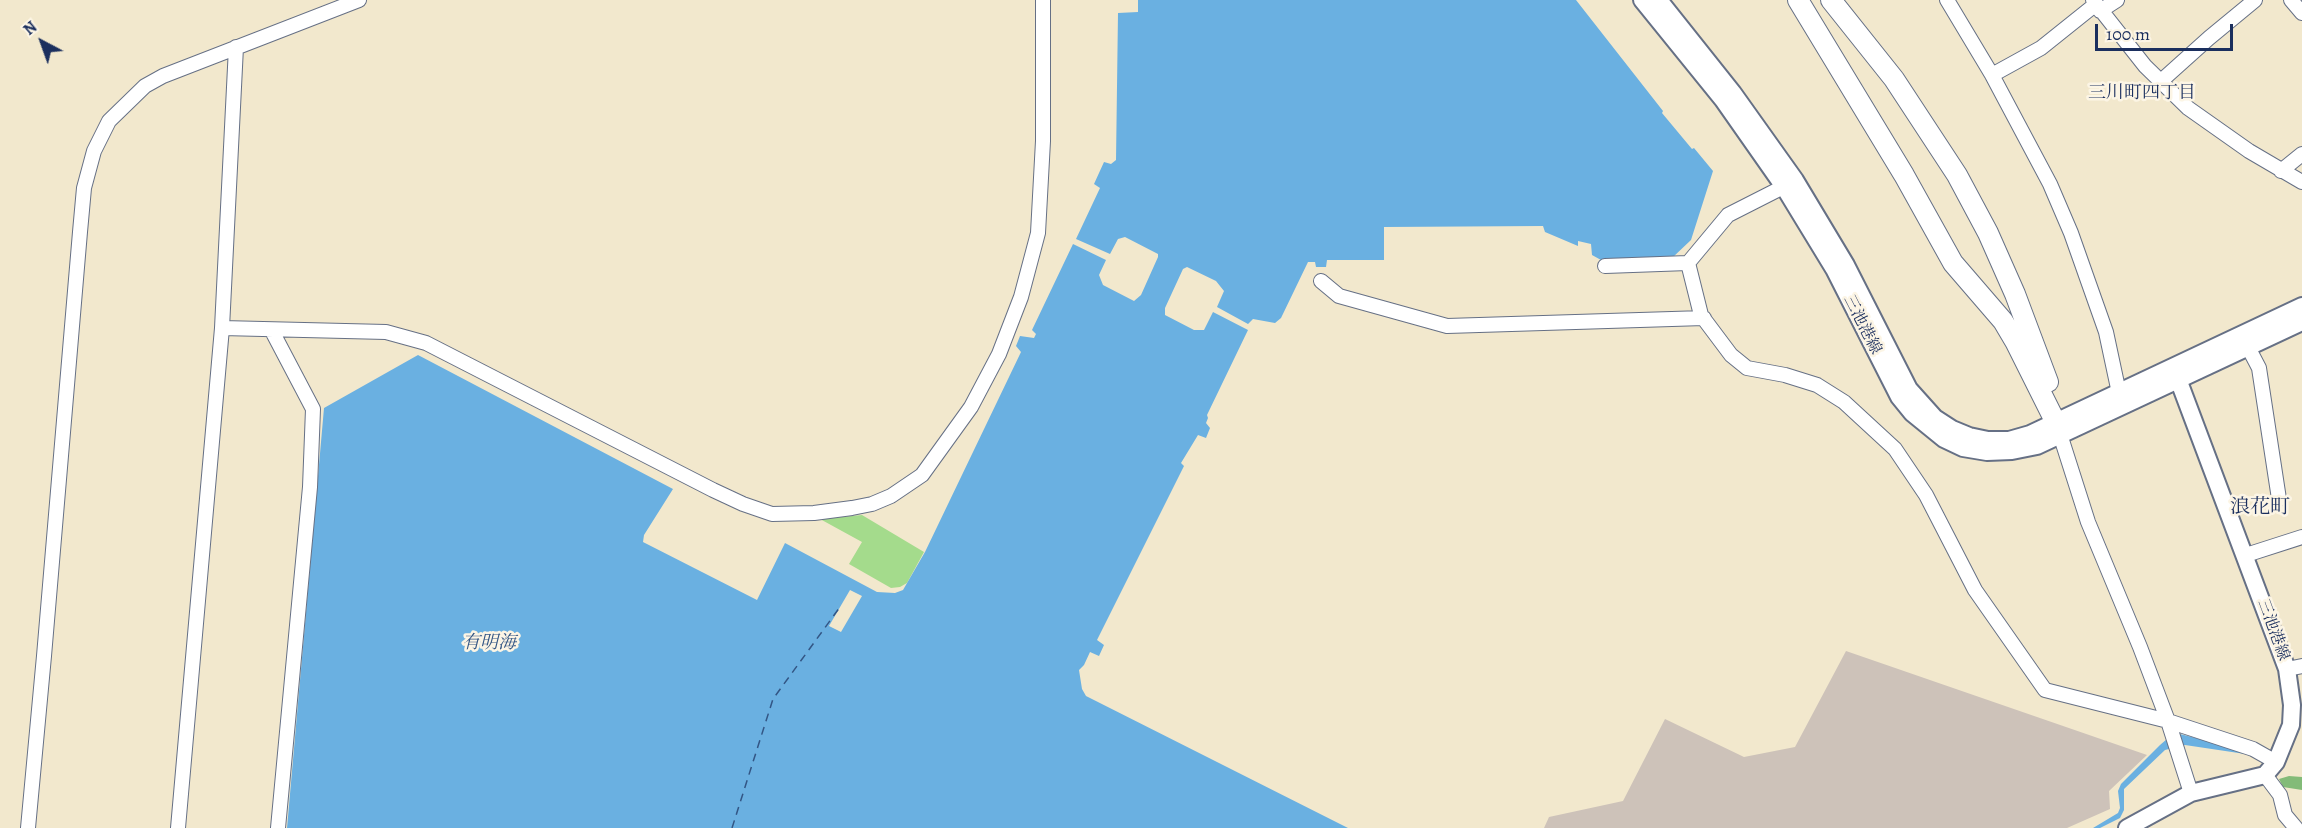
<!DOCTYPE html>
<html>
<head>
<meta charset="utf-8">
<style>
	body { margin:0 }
	#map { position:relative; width:2302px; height:828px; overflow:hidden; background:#f2e8cd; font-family:Alegreya,serif }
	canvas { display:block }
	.north { position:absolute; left:12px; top:12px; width:60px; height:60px; -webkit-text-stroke:4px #fcf5e5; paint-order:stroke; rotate:319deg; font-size:16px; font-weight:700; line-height:24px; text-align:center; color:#1b2f5e }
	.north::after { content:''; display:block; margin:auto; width:21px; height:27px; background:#1b2f5e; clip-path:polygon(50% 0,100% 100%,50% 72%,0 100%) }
	.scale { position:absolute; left:2095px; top:24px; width:138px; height:27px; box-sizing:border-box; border:3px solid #1b2f5e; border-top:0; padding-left:8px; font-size:18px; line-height:21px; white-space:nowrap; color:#1b2f5e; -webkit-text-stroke:4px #fcf5e5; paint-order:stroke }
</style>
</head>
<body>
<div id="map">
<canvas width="2302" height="828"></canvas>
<div class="north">N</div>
<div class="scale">100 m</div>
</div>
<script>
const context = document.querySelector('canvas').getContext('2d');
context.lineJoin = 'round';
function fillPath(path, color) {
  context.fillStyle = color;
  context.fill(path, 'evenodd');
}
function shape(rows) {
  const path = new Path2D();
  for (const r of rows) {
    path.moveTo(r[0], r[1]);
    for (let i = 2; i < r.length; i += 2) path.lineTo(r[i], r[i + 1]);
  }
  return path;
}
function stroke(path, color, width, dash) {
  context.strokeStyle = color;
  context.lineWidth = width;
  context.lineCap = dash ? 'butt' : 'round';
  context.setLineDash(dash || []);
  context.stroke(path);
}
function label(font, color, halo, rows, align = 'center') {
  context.font = font + ' Alegreya,"Noto Serif JP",serif';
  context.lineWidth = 5;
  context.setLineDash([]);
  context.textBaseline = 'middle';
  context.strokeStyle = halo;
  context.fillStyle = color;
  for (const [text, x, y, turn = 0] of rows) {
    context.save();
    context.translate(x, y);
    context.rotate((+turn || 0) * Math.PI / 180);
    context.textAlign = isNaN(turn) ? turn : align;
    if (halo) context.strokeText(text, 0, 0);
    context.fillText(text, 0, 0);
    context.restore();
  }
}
const industrial = shape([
	[1846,651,2147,755,2109,791,2110,809,2067,828,1544,828,1549,817,1623,801,1665,719,1744,757,1795,747]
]);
const green = shape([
	[862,515,924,552,907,583,900,587,891,588,849,564,862,542,820,519]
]);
const forest = shape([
	[2289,776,2302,777,2302,790,2283,787,2279,779]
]);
const water = shape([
	[1138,0,1576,0,1663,111,1662,113,1692,149,1694,148,1713,171,1691,240,1672,258,1601,260,1592,255,1591,244,1578,241,1578,246,1545,232,1543,226,1384,227,1384,260,1327,260,1326,267,1316,267,1315,262,1308,262,1281,318,1275,323,1253,319,1248,324,1217,307,1224,291,1216,281,1187,267,1183,269,1165,308,1165,315,1194,330,1204,330,1213,312,1248,330,1207,415,1208,418,1206,423,1210,428,1206,438,1198,435,1181,463,1184,466,1097,640,1104,645,1099,656,1090,652,1084,665,1079,670,1082,689,1086,696,1348,828,287,828,324,408,418,355,673,489,644,535,643,542,757,600,785,543,877,592,895,593,903,590,925,552,1021,352,1016,346,1020,336,1034,338,1036,334,1032,330,1073,244,1106,260,1099,275,1103,285,1134,301,1141,295,1158,257,1158,254,1125,237,1118,239,1110,254,1076,239,1100,188,1094,184,1104,162,1111,164,1116,160,1118,13,1138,12],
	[2180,734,2247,751,2252,755,2185,745,2165,750,2124,789,2124,810,2120,818,2100,828,2093,828,2118,813,2120,808,2118,791,2121,784,2160,745,2167,739]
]);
const pier = shape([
	[850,590,862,596,841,632,829,626]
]);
const ferry = shape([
	[732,828,773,699,840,607]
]);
const minor = shape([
	[1947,0,1992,75,2050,184,2071,233,2106,332,2119,393],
	[2093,0,2145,66,2188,108,2249,151,2302,182],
	[2291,0,2302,13],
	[2100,11,2117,0],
	[1992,75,2041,48,2096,4],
	[2160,82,2209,38,2255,0],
	[2281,171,2302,154],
	[1688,263,1701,315,1731,355,1747,368,1785,375,1817,385,1844,402,1895,449,1926,495,1975,590,2045,690,2168,721,2253,749,2276,762],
	[1688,263,1728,215,1791,183],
	[1605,266,1688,263],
	[1321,281,1339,296,1447,326,1704,318],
	[222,328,386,332,426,343,713,490,743,504,772,514,814,513,852,508,872,504,891,496,922,475,971,407,999,354,1021,297,1038,233,1043,141,1043,0],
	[272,331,313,409,310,487,278,828],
	[2248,347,2259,368,2279,499],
	[2058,428,2088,522,2140,647,2168,721,2191,793],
	[2246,555,2302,537],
	[2287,669,2302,666],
	[2265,775,2280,795,2285,815,2296,828],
	[28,828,44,656,80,232,84,188,94,151,109,121,145,86,163,76,359,0],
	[178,828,222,328,236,47]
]);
const major = shape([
	[1642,0,1723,100,1784,187,1834,269,1899,397,1912,413,1944,439,1963,448,1987,452,2012,451,2037,446,2302,322],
	[1659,0,1733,93,1795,180,1846,265,1909,389,1935,418,1952,429,1969,436,1988,440,2009,440,2030,434,2302,306],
	[2127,828,2191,793,2265,775,2276,762,2291,725,2292,705,2287,669,2175,371]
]);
const highway = shape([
	[1798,0,1904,175,1953,263,2003,321,2016,343,2056,423],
	[1831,0,1894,79,1957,175,1988,233,2015,294,2048,382]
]);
const streetNames = [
	["三池港線",1862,325,63],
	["三池港線",2273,630,70]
];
const neighbourhoodNames = [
	["三川町四丁目",2142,94]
];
const waterNames = [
	["有明海",489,644]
];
const quarterNames = [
	["浪花町",2260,508]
];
fillPath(industrial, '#cdc2b9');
fillPath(green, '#a4db8c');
fillPath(forest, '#83bb78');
fillPath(water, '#6ab0e1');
fillPath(pier, '#f2e8cd');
stroke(ferry, '#335685', 1.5, [8, 6]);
stroke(minor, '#667085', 16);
stroke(major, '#667085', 20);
stroke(highway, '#667085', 22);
stroke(minor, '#fff', 14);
stroke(major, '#fff', 16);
stroke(highway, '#fff', 20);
label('16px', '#1b2f5e', '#fcf5e5', streetNames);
label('18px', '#1b2f5e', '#fcf5e5', neighbourhoodNames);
label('italic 18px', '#335685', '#fcf5e5', waterNames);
label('20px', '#1b2f5e', '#fcf5e5', quarterNames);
</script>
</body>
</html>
